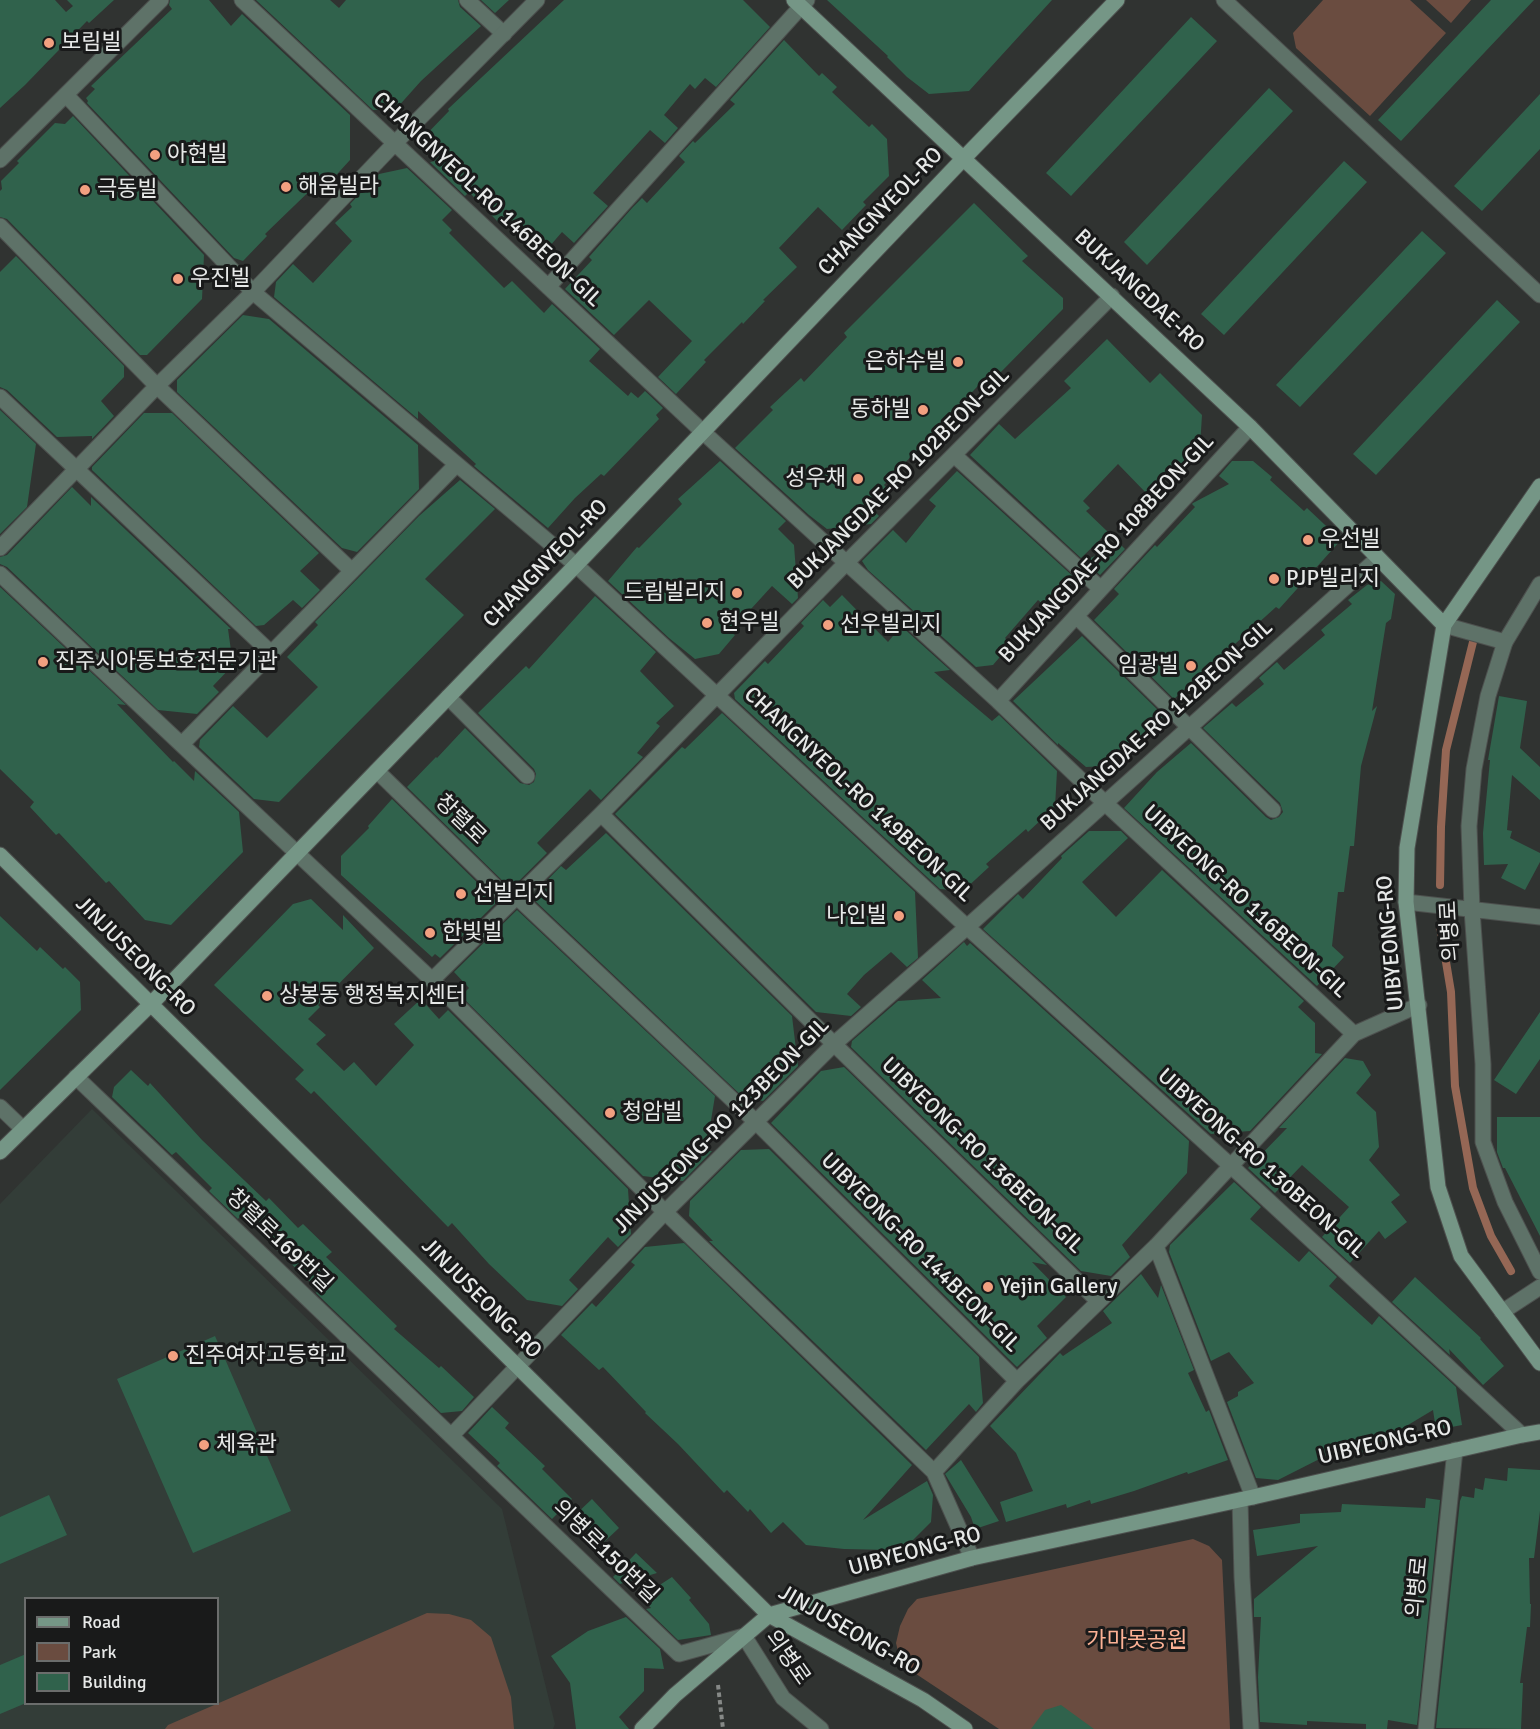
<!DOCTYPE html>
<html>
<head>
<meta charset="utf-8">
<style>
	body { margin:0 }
	#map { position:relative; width:1540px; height:1729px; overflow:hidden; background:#303331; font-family:Signika,sans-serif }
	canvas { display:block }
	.legend { position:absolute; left:24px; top:1597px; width:195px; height:108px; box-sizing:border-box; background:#191a1a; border:2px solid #6b6d6c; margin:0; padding:8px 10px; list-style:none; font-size:18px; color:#e7e9e8 }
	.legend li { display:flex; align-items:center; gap:12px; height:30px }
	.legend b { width:30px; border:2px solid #6b6d6c }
</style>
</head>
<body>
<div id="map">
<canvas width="1540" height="1729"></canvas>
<ul class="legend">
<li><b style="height:8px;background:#759686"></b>Road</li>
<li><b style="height:16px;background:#6a4c40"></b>Park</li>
<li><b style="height:16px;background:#30624c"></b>Building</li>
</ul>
</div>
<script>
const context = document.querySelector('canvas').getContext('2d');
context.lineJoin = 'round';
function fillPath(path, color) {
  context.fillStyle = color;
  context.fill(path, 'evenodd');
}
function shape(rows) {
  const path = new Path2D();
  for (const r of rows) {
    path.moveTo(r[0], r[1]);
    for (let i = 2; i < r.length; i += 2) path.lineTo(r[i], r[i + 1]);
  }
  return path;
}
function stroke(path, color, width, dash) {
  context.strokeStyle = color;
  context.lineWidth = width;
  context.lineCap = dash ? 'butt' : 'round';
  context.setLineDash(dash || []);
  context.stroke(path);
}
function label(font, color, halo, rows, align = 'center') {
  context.font = font + ' Signika,"Noto Sans KR",sans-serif';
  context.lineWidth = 6;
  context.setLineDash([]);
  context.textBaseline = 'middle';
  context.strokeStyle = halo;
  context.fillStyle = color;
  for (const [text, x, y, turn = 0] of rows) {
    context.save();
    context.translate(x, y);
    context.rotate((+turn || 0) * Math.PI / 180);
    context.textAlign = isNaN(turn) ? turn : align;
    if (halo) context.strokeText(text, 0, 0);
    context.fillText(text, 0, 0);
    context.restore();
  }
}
const built = shape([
	[92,1109,502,1509,555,1724,553,1729,0,1729,0,1204],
	[26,1598,218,1598,218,1704,26,1704]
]);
const green = shape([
	[1323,0,1410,0,1446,33,1370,116,1296,48,1293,33],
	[1426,0,1471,0,1451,23],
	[1193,1539,1209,1546,1222,1560,1230,1729,999,1729,901,1664,896,1643,900,1626,908,1609,917,1599],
	[427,1613,449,1614,471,1620,491,1637,511,1697,514,1729,165,1729,168,1725]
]);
const stream = shape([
	[1440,885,1441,827,1446,750,1473,642],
	[1440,926,1451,992,1455,1086,1473,1188,1491,1236,1511,1271]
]);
const building = shape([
	[0,0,55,0,66,12,73,6,67,0,114,0,89,23,87,21,25,85,0,108],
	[170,0,209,0,231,26,242,14,350,115,350,160,329,183,324,177,265,234,267,236,243,261,234,258,87,103,88,101,86,98,95,89,91,86,172,9,169,5],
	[256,0,330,0,339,8,346,0,458,0,460,7,481,26,421,81,396,109,373,110],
	[481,0,509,0,495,13],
	[564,0,743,0,770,27,716,87,705,78,695,89,690,84,664,115,678,128,665,143,650,130,593,193,608,206,574,243,562,232,549,247,539,239,533,246,502,220,499,223,469,192,465,196,430,162,435,161,417,144,449,111,448,109],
	[827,0,1052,0,969,91,929,94,907,77,887,57,888,56],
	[1491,0,1534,0,1401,141,1378,120],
	[1191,17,1217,41,1071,196,1046,173],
	[784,40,819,76,822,73,837,87,832,92,869,127,872,124,887,139,889,176,863,202,866,205,842,230,818,207,779,248,797,267,763,300,765,301,743,324,742,322,704,360,706,362,676,394,658,377,692,341,649,300,614,335,565,289,592,260,589,257,633,207,642,198,647,203,685,162,679,156,693,141,695,143,735,104,730,100],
	[1269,88,1293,111,1147,265,1124,242],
	[1540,94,1540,149,1482,211,1454,186],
	[73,116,204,255,202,299,147,355,140,355,7,219,0,217,0,191,2,189,1,181,19,163,17,161,55,123,65,124],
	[1344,161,1367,182,1224,335,1201,314],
	[407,168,452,210,442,220,452,230,449,233,504,288,512,281,544,313,552,304,600,349,589,361,628,396,631,392,638,398,645,391,663,408,656,415,659,419,604,476,601,474,575,498,548,528,474,466,476,464,418,411,418,419,274,297,276,282,293,264,313,283,352,241,335,223,352,207,350,204,379,174],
	[974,203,1028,256,1022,261,1063,298,1063,309,998,375,993,370,884,485,886,487,868,505,879,516,871,524,827,529,809,515,735,448,773,410,770,407,801,378,804,382,847,337,844,333],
	[1422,231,1446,253,1300,407,1276,385],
	[16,256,124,366,124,377,101,401,114,416,92,439,92,436,57,437,7,390,0,387,0,272],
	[1497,300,1520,322,1376,475,1353,454],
	[243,315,269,319,418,445,419,489,357,552,342,548,177,392,177,380],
	[1107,339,1150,383,1160,373,1202,415,1200,447,1148,495,1118,464,1083,501,1090,508,1086,511,1108,532,1081,558,970,455,999,424,1015,439,1071,388,1064,381],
	[0,410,36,444,27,507,0,534],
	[144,413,172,413,319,553,300,571,320,590,302,608,293,600,264,625,256,626,92,470,92,467],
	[720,461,786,521,778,529,794,545,798,598,792,604,772,586,730,632,735,635,719,654,695,659,669,638,608,581,637,547,639,548,682,504,678,499],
	[1232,461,1253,461,1272,477,1270,480,1304,511,1307,508,1341,540,1279,609,1276,607,1174,699,1094,620,1119,594,1114,589,1155,545,1157,547,1195,507,1192,504,1193,503,1229,484,1219,476],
	[957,471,1076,579,1048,609,1038,600,1005,638,1011,644,993,665,976,667,868,570,862,561,893,530,906,543,936,506,929,500],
	[460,480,495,509,425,579,464,615,279,802,254,799,199,747,200,740,233,706,267,738,318,687,287,657,318,625,315,622,419,516],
	[72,487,91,506,91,497,231,629,228,629,233,665,213,686,219,692,197,714,158,710,7,567,0,564,0,557,7,555],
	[1119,543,1125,549,1100,575,1085,561],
	[1381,581,1395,594,1391,619,1386,623,1372,711,1377,706,1361,766,1354,846,1350,846,1344,892,1338,892,1332,946,1344,957,1317,986,1124,808,1157,772,1191,743,1266,817,1271,820,1279,817,1283,812,1280,803,1203,728,1232,703,1236,707,1264,684,1259,678,1277,662,1284,670,1325,635,1321,630,1352,604,1348,600,1367,585],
	[0,587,126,705,117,704,173,762,174,761,194,781,195,771,239,812,243,852,171,925,145,920,109,881,106,883,59,833,56,835,30,807,34,802,0,769],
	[842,595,888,642,901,626,950,670,934,672,992,721,999,715,1057,771,1055,807,1028,832,1026,829,986,864,989,867,963,891,940,889,735,699,734,693,765,661,768,664,804,626,801,623,823,600,830,607],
	[595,596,656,652,640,671,674,706,656,723,660,726,637,753,643,757,601,800,590,789,537,843,547,853,511,889,407,787,436,757,437,758,465,728,520,783,529,785,534,782,536,774,534,769,478,713,526,666,529,669],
	[1082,636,1164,716,1133,745,1130,742,1109,766,1086,767,1058,743,1058,745,1013,701],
	[1499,696,1527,701,1520,748,1540,767,1540,800,1512,775,1507,830,1512,831,1510,838,1540,853,1540,862,1525,890,1501,878,1508,864,1484,865,1483,833,1490,760,1488,760],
	[722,713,915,892,918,958,907,967,891,952,864,975,847,994,861,1007,851,1016,816,1012,615,814,682,747,685,749],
	[392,799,497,902,440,958,435,954,432,957,341,875,341,856,369,828,368,826],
	[1089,831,1121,831,1128,838,1082,882,1116,917,1162,870,1304,1001,1298,1007,1315,1023,1315,1053,1322,1054,1250,1131,1211,1134,983,929,1018,894,1023,899,1062,858,1061,856],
	[606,833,792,1016,798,1066,763,1101,743,1097,531,897,561,866,566,870],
	[311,899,343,930,343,915,374,948,318,1005,320,1007,308,1019,326,1035,316,1044,344,1071,354,1062,376,1086,414,1045,394,1024,421,999,439,1019,448,1010,628,1189,631,1234,618,1247,608,1237,569,1280,578,1289,562,1306,527,1300,489,1264,452,1223,448,1227,314,1091,311,1094,295,1079,304,1070,214,985,293,904],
	[517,910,715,1096,706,1151,712,1151,683,1181,643,1176,461,996,469,988,454,972],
	[0,916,37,951,40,947,63,969,65,967,80,982,81,1010,0,1090],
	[964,942,967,946,970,943,1189,1141,1187,1173,1122,1245,1130,1257,1111,1276,1081,1271,851,1047,852,1041,898,1001,941,998,922,980],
	[1540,1012,1540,1059,1516,1094,1494,1080],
	[1345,1058,1363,1061,1371,1075,1356,1093,1376,1112,1379,1147,1369,1160,1400,1195,1391,1202,1407,1222,1385,1239,1379,1231,1350,1263,1322,1237,1349,1207,1302,1165,1275,1193,1248,1168,1287,1128,1279,1128],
	[844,1067,1047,1265,1032,1262,1066,1297,1037,1326,1047,1338,1017,1367,771,1123,821,1071],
	[131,1070,148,1086,150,1083,202,1140,266,1201,269,1198,298,1228,303,1224,332,1252,326,1257,397,1326,394,1329,439,1368,441,1366,474,1397,462,1411,441,1413,316,1293,318,1290,269,1242,241,1215,238,1219,209,1191,212,1188,176,1152,172,1155,112,1097,114,1087],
	[1497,1117,1540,1117,1540,1236,1505,1168,1503,1168,1497,1152],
	[769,1149,979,1357,983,1403,976,1412,969,1404,926,1450,709,1241,713,1241,689,1216,690,1201,741,1150],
	[1234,1182,1261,1207,1250,1219,1299,1262,1309,1251,1337,1277,1329,1286,1372,1325,1379,1316,1456,1387,1462,1425,1436,1430,1433,1410,1358,1455,1351,1443,1278,1480,1256,1478,1227,1402,1238,1396,1238,1392,1254,1383,1229,1352,1211,1361,1169,1252,1170,1245],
	[684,1243,912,1465,863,1520,927,1481,933,1495,931,1522,913,1540,891,1550,844,1549,806,1545,783,1522,771,1533,750,1509,748,1512,727,1490,724,1493,678,1444,645,1413,646,1412,603,1367,599,1370,561,1335,592,1303,596,1307,635,1265,631,1262,645,1247],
	[1141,1274,1158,1298,1161,1285,1194,1370,1188,1373,1206,1412,1209,1410,1228,1460,1188,1474,1187,1472,1134,1491,1091,1504,1090,1500,1067,1508,1066,1504,1006,1522,1000,1502,1033,1491,1016,1453,990,1426,1060,1353,1063,1356,1112,1323,1103,1311],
	[1415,1277,1481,1338,1480,1339,1504,1366,1483,1385,1449,1349,1450,1355,1392,1302],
	[215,1336,291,1511,193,1553,117,1379],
	[492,1407,509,1423,505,1428,545,1466,542,1469,572,1499,552,1519,497,1466,500,1463,468,1433],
	[961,1460,999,1521,975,1529,971,1517,945,1474],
	[1508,1468,1540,1470,1540,1511,1534,1558,1529,1558,1530,1604,1531,1604,1530,1627,1527,1627,1520,1683,1523,1683,1521,1729,1436,1728,1460,1501,1462,1496,1474,1498,1475,1488,1483,1490,1485,1478,1507,1481],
	[49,1495,67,1535,0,1564,0,1517],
	[1426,1498,1440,1500,1417,1725,1388,1720,1387,1729,1366,1729,1366,1724,1307,1721,1307,1725,1260,1722,1258,1677,1261,1617,1254,1617,1254,1599,1318,1546,1257,1556,1253,1530,1300,1523,1300,1514,1341,1512,1342,1504,1425,1508],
	[592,1499,619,1528,602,1544,575,1515],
	[636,1553,657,1573,620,1584,613,1577],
	[672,1577,691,1598,689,1600,709,1624,711,1635,678,1640,646,1609,651,1608,641,1597],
	[626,1617,660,1649,664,1669,644,1668,644,1691,619,1717,629,1729,576,1729,570,1683,551,1656,588,1631],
	[26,1654,26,1703,0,1714,0,1665],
	[1061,1705,1094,1729,1031,1729,1045,1710]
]);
const path = shape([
	[718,1685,723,1729]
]);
const lane = shape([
	[467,0,504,34],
	[1224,0,1540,295],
	[1505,642,1540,584]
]);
const street = shape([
	[242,0,703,432,998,701,1105,803,1354,1034,1419,1005],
	[66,95,253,292,576,565,967,927,1231,1166,1522,1435],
	[0,160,161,0],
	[0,226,157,386,352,571],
	[548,287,807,0],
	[0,397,271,653],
	[954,455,1101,589],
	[0,548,157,386,253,292,394,144,537,0],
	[0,574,432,980,665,1212,934,1472,972,1558],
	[1076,616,1273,810],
	[1444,625,1505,642,1488,696,1474,769,1469,826,1472,910,1483,1064,1483,1142,1505,1202,1540,1272],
	[448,697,527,776],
	[998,701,1250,427],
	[182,744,456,465],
	[377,771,511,902],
	[601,814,834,1044,1098,1301],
	[517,897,755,1121,1017,1381],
	[1406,902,1540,917],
	[432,980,601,814,846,563,1112,296],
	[76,1077,679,1654,744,1636,783,1698,821,1729],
	[0,1107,23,1129],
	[1156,1246,1253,1497],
	[1502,1312,1540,1287],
	[451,1436,665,1212,834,1044,967,927,1378,558],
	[934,1472,1017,1381,1156,1246,1354,1034],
	[1240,1500,1242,1577,1251,1729],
	[1426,1729,1455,1450]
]);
const secondary = shape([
	[794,0,1250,427,1444,625],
	[1540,486,1444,625,1407,848,1406,902,1438,1187,1461,1256,1540,1363],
	[0,855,769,1615,923,1700,965,1729],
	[0,1152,151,1004,576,565,963,159,1117,0],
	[642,1729,675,1695,769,1615,972,1558,1253,1497,1522,1435,1540,1432]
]);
const markers = [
	[49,43,6,"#f2a080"],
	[155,155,6,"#f2a080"],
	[286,187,6,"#f2a080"],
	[85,190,6,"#f2a080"],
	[178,279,6,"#f2a080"],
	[958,362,6,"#f2a080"],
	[923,410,6,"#f2a080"],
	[858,479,6,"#f2a080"],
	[1308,540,6,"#f2a080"],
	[1274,579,6,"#f2a080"],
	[737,593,6,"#f2a080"],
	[707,623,6,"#f2a080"],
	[828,625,6,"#f2a080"],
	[43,662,6,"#f2a080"],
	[1191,666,6,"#f2a080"],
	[461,894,6,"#f2a080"],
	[899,916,6,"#f2a080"],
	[430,933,6,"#f2a080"],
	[267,996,6,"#f2a080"],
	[610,1113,6,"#f2a080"],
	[988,1287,6,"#f2a080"],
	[173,1356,6,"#f2a080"],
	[204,1445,6,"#f2a080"]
];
const poiNames = [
	["보림빌",61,43],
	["아현빌",167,155],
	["해움빌라",298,187],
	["극동빌",97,190],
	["우진빌",190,279],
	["은하수빌",946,362,"right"],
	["동하빌",911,410,"right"],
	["성우채",846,479,"right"],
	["우선빌",1320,540],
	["PJP빌리지",1286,579],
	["드림빌리지",725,593,"right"],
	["현우빌",719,623],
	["선우빌리지",840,625],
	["진주시아동보호전문기관",55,662],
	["임광빌",1179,666,"right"],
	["선빌리지",473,894],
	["나인빌",887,916,"right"],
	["한빛빌",442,933],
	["상봉동 행정복지센터",279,996],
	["청암빌",622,1113],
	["Yejin Gallery",1000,1287],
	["진주여자고등학교",185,1356],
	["체육관",216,1445]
];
const streetNames = [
	["CHANGNYEOL-RO 146BEON-GIL",487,200,43],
	["CHANGNYEOL-RO",881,212,-46],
	["BUKJANGDAE-RO",1139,291,43],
	["BUKJANGDAE-RO 102BEON-GIL",899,479,-45],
	["BUKJANGDAE-RO 108BEON-GIL",1107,549,-47],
	["CHANGNYEOL-RO",546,564,-46],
	["BUKJANGDAE-RO 112BEON-GIL",1157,726,-42],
	["CHANGNYEOL-RO 149BEON-GIL",858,795,43],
	["창렬로",460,820,44],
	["UIBYEONG-RO 116BEON-GIL",1245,902,43],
	["의병로",1451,931,-93],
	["UIBYEONG-RO",1391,943,-95],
	["JINJUSEONG-RO",135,957,45],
	["JINJUSEONG-RO 123BEON-GIL",722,1126,-45],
	["UIBYEONG-RO 136BEON-GIL",982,1156,44],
	["UIBYEONG-RO 130BEON-GIL",1261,1164,42],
	["창렬로169번길",279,1241,44],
	["UIBYEONG-RO 144BEON-GIL",920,1253,45],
	["JINJUSEONG-RO",481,1299,45],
	["UIBYEONG-RO",1385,1443,-13],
	["의병로150번길",605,1552,44],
	["UIBYEONG-RO",915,1552,-15],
	["의병로",1418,1587,-84],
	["JINJUSEONG-RO",849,1631,30],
	["의병로",787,1658,55]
];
const parkNames = [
	["가마못공원",1137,1641]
];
fillPath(built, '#333d38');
fillPath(green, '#6a4c40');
stroke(stream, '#956755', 8);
fillPath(building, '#30624c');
stroke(lane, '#4d504e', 17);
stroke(street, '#4d504e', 17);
stroke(secondary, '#4d504e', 17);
stroke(path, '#868987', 4, [4.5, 3]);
stroke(lane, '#5e7268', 15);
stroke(street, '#5e7268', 15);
stroke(secondary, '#759686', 15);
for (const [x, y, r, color] of markers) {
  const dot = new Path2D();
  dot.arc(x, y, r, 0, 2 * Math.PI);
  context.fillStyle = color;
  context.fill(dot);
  stroke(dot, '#191a1a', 2);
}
label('22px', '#e7e9e8', '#191a1a', poiNames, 'left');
label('22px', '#e7e9e8', '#191a1a', streetNames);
label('22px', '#fcb195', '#191a1a', parkNames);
</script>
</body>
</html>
